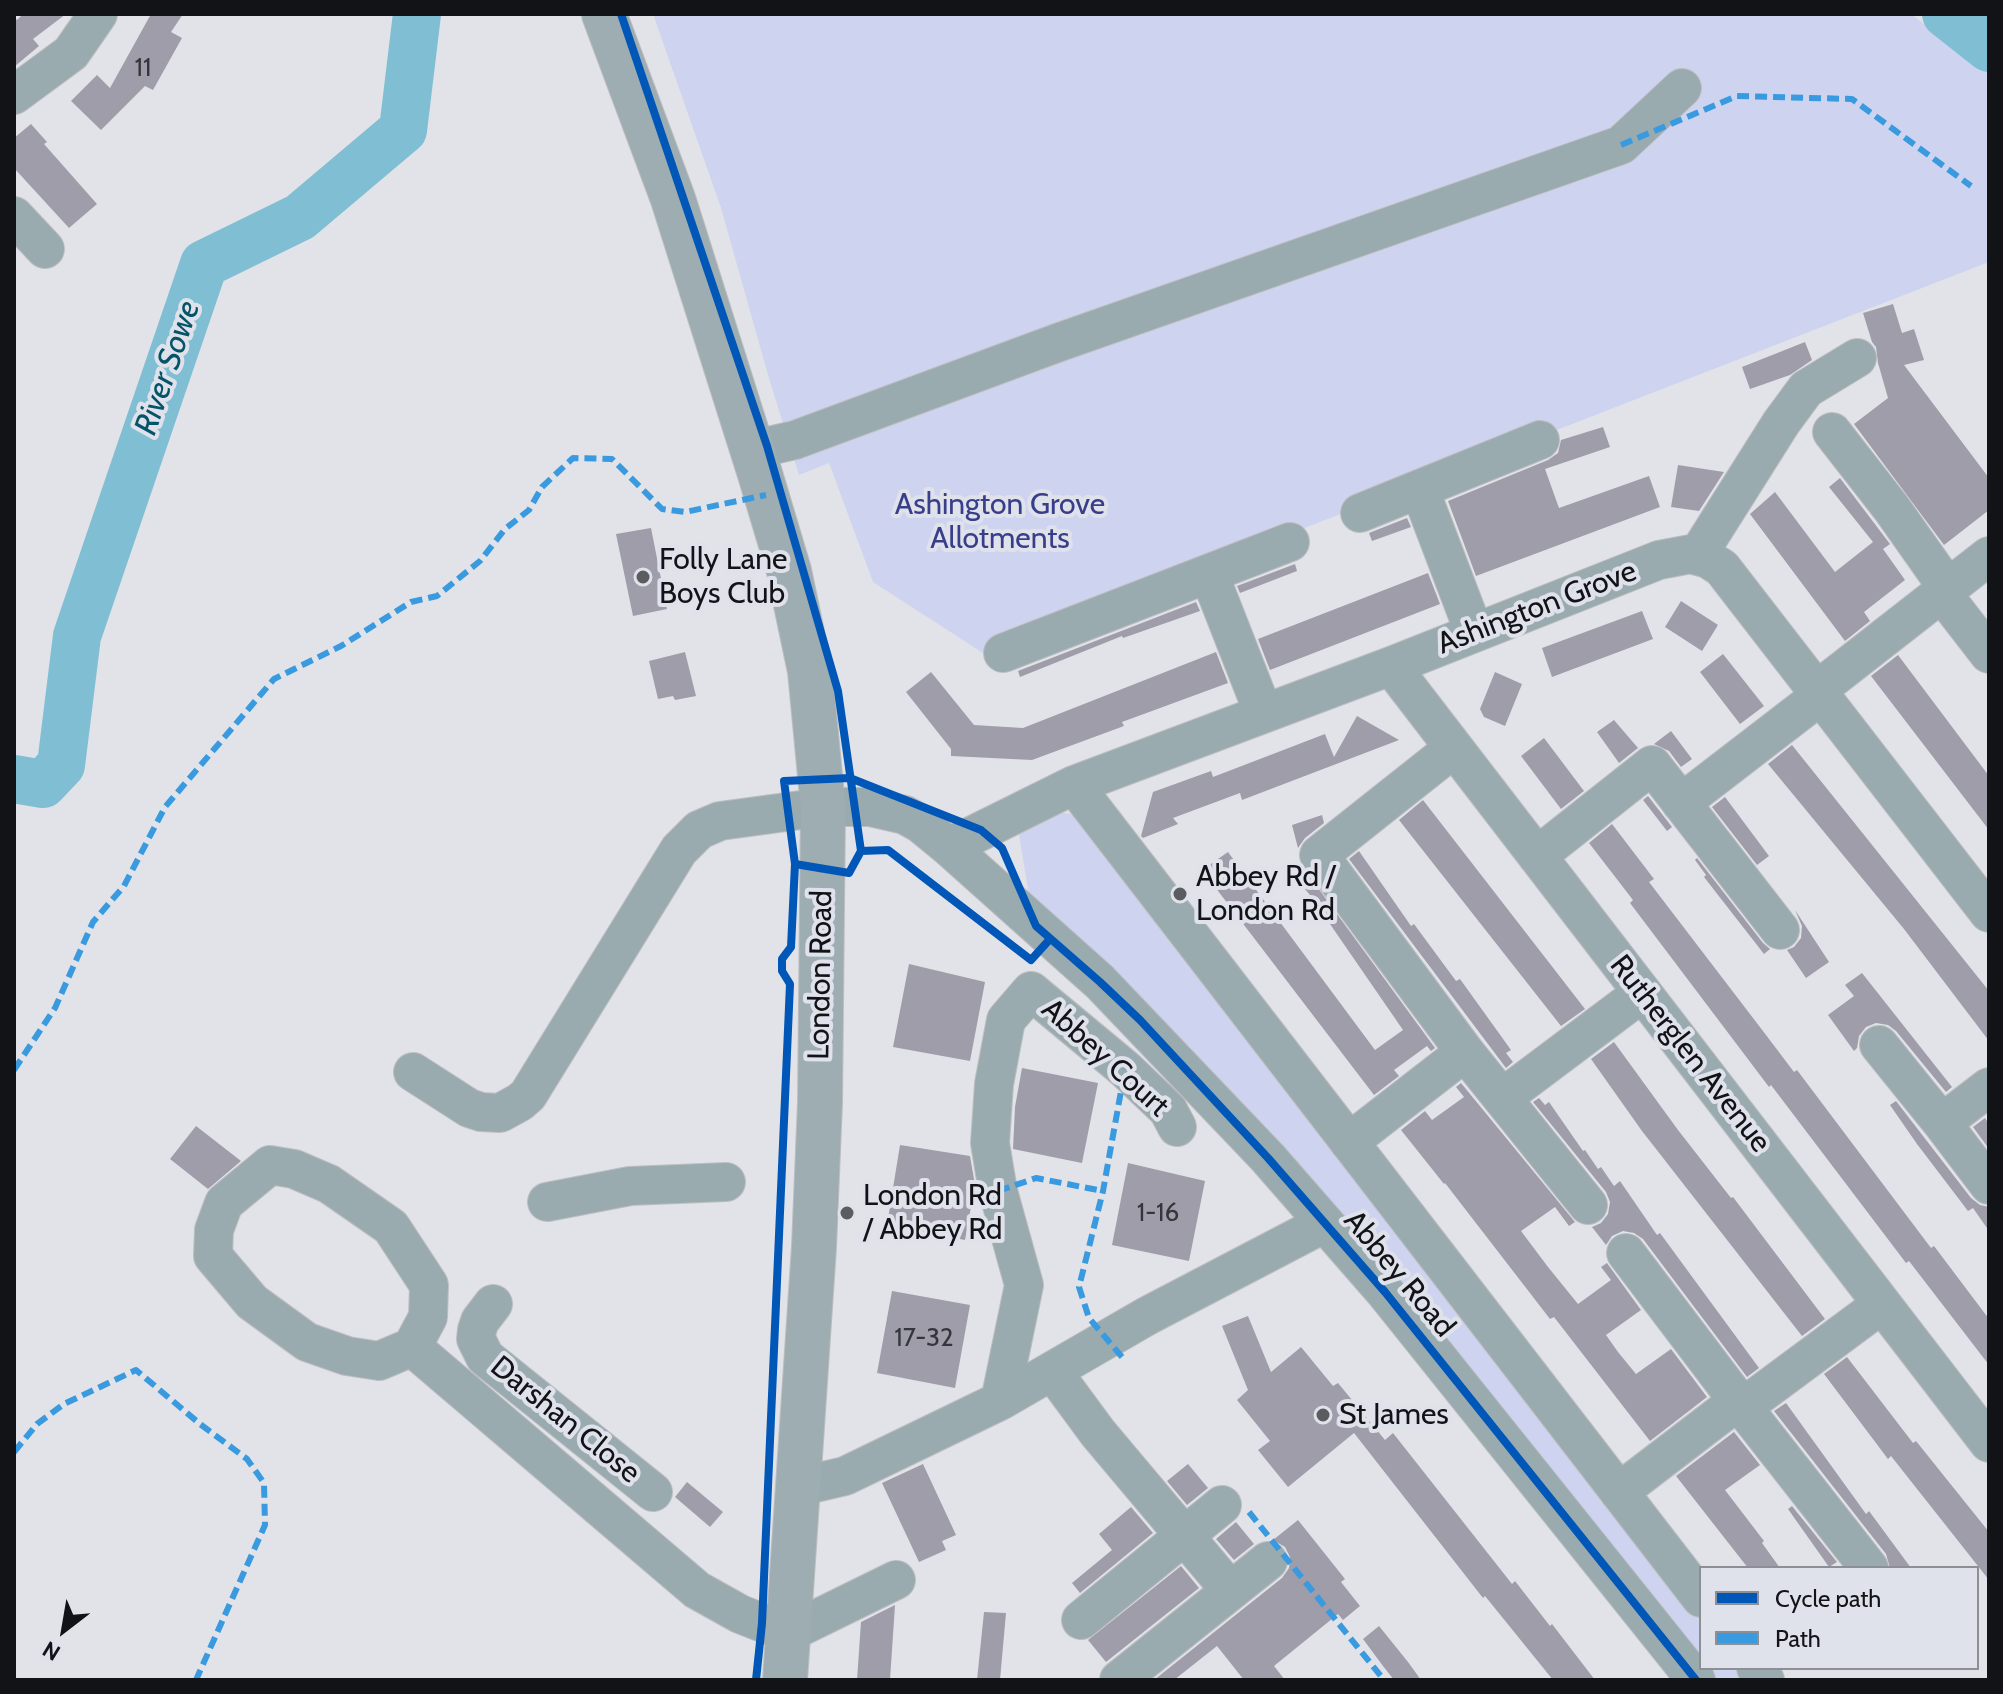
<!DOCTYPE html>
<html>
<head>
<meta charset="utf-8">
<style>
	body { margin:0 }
	#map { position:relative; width:2003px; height:1694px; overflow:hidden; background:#e2e3e8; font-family:Cabin,sans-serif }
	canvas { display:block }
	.frame { position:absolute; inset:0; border:16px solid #121316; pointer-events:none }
	.legend { position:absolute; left:1699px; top:1566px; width:280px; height:104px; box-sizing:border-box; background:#dfe1eb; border:2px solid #8d8f96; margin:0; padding:10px 14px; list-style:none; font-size:24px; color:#121316 }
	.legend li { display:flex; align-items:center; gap:16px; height:40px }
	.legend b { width:40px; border:2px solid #8d8f96 }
	.north { position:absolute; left:24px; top:1590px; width:80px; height:80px; -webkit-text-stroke:6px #dfe1eb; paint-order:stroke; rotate:211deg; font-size:22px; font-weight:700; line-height:32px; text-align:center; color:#121316 }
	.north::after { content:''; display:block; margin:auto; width:28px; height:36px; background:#121316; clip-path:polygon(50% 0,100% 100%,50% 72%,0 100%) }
</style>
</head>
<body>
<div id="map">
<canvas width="2003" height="1694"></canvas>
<div class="frame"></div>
<ul class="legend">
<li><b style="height:10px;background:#0057b8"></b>Cycle path</li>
<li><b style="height:10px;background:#3a9adf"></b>Path</li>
</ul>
<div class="north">N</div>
</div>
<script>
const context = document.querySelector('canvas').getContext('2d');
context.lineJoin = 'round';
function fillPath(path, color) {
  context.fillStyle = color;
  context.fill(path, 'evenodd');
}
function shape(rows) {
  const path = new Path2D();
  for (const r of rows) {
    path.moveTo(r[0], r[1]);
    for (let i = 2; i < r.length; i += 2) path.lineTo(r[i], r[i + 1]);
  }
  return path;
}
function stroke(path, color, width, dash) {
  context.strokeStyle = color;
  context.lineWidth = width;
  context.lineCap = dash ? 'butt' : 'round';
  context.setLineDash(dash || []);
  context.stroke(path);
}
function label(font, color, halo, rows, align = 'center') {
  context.font = font + ' Cabin,sans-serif';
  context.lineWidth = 8;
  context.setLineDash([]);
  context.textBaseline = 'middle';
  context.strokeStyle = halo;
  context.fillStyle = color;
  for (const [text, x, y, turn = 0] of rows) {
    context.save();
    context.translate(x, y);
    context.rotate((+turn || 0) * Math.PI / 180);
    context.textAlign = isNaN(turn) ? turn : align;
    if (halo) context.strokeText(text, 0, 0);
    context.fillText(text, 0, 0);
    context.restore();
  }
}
const green = shape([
	[653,14,1911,14,1989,74,1989,262,983,653,873,582,829,463,799,475,768,375,721,208],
	[1058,812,1071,814,1084,821,1701,1613,1701,1661,1029,895,1019,835,1024,826],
	[1707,1668,1744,1668,1754,1680,1717,1680]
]);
const river = shape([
	[1946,14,1989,48],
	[14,779,43,784,61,765,77,636,204,264,300,217,403,130,417,14]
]);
const building = shape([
	[23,14,66,14,33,39,39,46,14,67,14,17,17,20],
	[151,14,183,14,171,32,182,38,153,90,145,86,101,130,71,101,97,75,110,88],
	[31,124,47,142,44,144,97,204,69,228,14,168,14,138],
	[1893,304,1902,333,1914,329,1924,360,1904,365,1989,478,1989,510,1944,545,1854,424,1888,398,1878,363,1876,347,1872,342,1863,313],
	[1805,342,1812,360,1790,375,1750,389,1742,367],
	[1603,427,1610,447,1545,469,1559,508,1649,476,1660,507,1476,576,1448,501,1548,460,1558,453,1561,440],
	[1678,465,1724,472,1699,511,1671,507],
	[1840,478,1890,544,1883,549,1905,580,1864,612,1870,621,1845,641,1750,514,1775,492,1835,572,1873,542,1829,487],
	[1407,518,1411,527,1372,541,1369,533],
	[651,528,667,609,633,616,616,534],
	[1295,564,1297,571,1240,593,1237,586],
	[1428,573,1440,604,1270,670,1258,639],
	[1681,601,1718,625,1702,651,1665,627],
	[1196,602,1200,611,1123,638,1122,636,1020,677,1018,671],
	[1642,611,1653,639,1552,677,1542,648],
	[685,652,696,696,675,700,673,696,658,699,649,661],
	[1216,652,1228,683,1122,722,1124,726,1032,760,951,756,951,749,906,692,931,672,974,725,1023,728],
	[1723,654,1764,706,1740,724,1700,672],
	[1898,655,1989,776,1989,830,1871,676],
	[1495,672,1522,684,1505,726,1484,717,1480,709],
	[1357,716,1399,740,1242,800,1240,793,1173,818,1178,824,1143,838,1141,836,1153,792,1211,771,1213,777,1325,734,1334,757],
	[1614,720,1638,748,1619,763,1597,732],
	[1671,731,1692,759,1681,767,1669,751,1654,744],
	[1544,738,1584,791,1561,809,1521,756],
	[1792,745,1989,991,1989,1041,1904,929,1768,764],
	[1648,796,1672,827,1667,831,1643,800],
	[1725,797,1769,856,1757,865,1712,807],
	[1423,800,1585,1009,1561,1026,1399,820],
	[1322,815,1324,823,1305,838,1298,848,1292,825],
	[1612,824,1654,879,1649,882,1766,1035,1794,1072,1797,1070,1931,1248,1934,1246,1989,1319,1989,1365,1909,1261,1906,1263,1771,1085,1769,1087,1630,903,1633,900,1589,843],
	[1359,851,1411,926,1414,924,1456,981,1460,979,1511,1050,1506,1053,1513,1062,1506,1068,1349,859],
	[1228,852,1375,1050,1403,1030,1310,895,1289,870,1299,862,1435,1048,1431,1051,1427,1046,1394,1070,1399,1076,1374,1095,1202,870],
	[1697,858,1763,943,1770,949,1764,954,1704,877,1706,875,1695,860],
	[1795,910,1829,962,1806,978,1787,950,1794,947,1801,938,1802,926],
	[909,964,985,982,970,1061,893,1047],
	[1862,973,1952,1087,1946,1092,1896,1031,1888,1025,1876,1023,1866,1027,1859,1036,1857,1048,1854,1051,1828,1015,1854,996,1845,985],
	[1614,1042,1678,1130,1731,1198,1733,1197,1825,1319,1802,1336,1642,1131,1591,1059],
	[1022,1068,1098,1083,1082,1163,1013,1149,1015,1107],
	[1461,1083,1575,1222,1569,1226,1555,1207,1521,1231,1548,1267,1578,1304,1611,1280,1601,1267,1607,1263,1641,1310,1606,1335,1618,1352,1636,1374,1671,1349,1707,1397,1650,1441,1554,1317,1550,1319,1445,1183,1444,1184,1401,1130,1425,1111,1432,1120,1464,1097,1456,1087],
	[1539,1098,1545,1105,1549,1102,1583,1151,1585,1150,1598,1169,1601,1167,1614,1186,1620,1181,1657,1235,1660,1233,1759,1368,1747,1377,1643,1239,1634,1233,1623,1231,1612,1236,1606,1245,1592,1227,1601,1223,1608,1214,1610,1202,1606,1192,1533,1102],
	[1896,1101,1971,1198,1980,1205,1989,1207,1989,1231,1973,1208,1968,1211,1917,1144,1890,1105],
	[1985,1118,1989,1124,1989,1149,1973,1127],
	[196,1126,241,1161,208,1189,170,1159],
	[900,1145,970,1156,975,1185,965,1240,887,1225],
	[1128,1163,1205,1181,1189,1261,1112,1245],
	[892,1291,970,1305,955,1388,877,1373],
	[1248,1316,1271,1372,1301,1347,1333,1386,1338,1383,1385,1440,1393,1433,1512,1584,1515,1581,1550,1626,1552,1624,1595,1680,1553,1680,1485,1596,1483,1598,1354,1433,1288,1487,1258,1450,1270,1441,1237,1400,1248,1390,1222,1326],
	[1847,1357,1913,1443,1916,1441,1989,1532,1989,1580,1891,1456,1888,1459,1824,1374],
	[1786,1403,1866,1514,1869,1511,1911,1568,1890,1568,1886,1554,1774,1411],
	[1734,1432,1760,1465,1725,1490,1764,1541,1762,1543,1780,1568,1748,1568,1676,1476],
	[923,1464,956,1535,942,1541,946,1550,919,1562,882,1483],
	[1188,1464,1208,1488,1187,1505,1167,1481],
	[687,1482,723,1512,710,1527,675,1497],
	[1792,1506,1837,1562,1829,1567,1788,1509],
	[1131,1507,1153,1533,1080,1593,1072,1583,1112,1550,1099,1534],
	[1298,1520,1345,1579,1341,1582,1360,1606,1343,1620,1338,1614,1274,1666,1285,1680,1244,1680,1217,1646,1174,1680,1154,1680,1282,1578,1289,1568,1290,1557,1285,1547,1273,1540],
	[1236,1522,1254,1544,1234,1560,1216,1539],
	[1181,1566,1199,1588,1106,1662,1088,1640],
	[895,1605,890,1680,857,1680,861,1622],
	[984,1612,1006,1613,1000,1680,977,1680],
	[1379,1626,1408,1662,1421,1680,1394,1680,1383,1666,1363,1639]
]);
const minor = shape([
	[14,95,71,53,98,14],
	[14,216,45,249],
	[1832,432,1892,509,1947,587],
	[751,450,795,440,1057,343,1621,145,1682,88],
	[1420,490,1474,632],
	[1360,513,1540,440],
	[1697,556,1781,423,1806,389,1857,358],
	[1209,574,1263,712],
	[1941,592,1989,654],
	[1003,653,1290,542],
	[1391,666,1989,1443],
	[1816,691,1989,556],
	[1454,748,1319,855,1465,1052],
	[1074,785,1701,1598],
	[1681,803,1820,696],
	[949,847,1074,785,1391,666,1659,560,1691,554,1708,559,1722,568,1989,913],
	[1537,856,1652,765,1780,930],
	[1031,991,1125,1069,1168,1110,1177,1127],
	[1879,1045,1942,1123,1989,1087],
	[413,1072,469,1108,481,1112,500,1113,520,1102,528,1095,679,850,699,830,720,821,823,807,870,807,905,815,921,824,949,847,1100,982,1268,1158,1385,1292,1696,1680],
	[1502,1098,1642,993],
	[1942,1123,1989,1185],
	[1349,1142,1465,1052,1588,1205],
	[547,1202,630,1186,726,1182],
	[1626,1253,1738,1401],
	[493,1304,480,1321,477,1330,476,1339,485,1357,653,1492],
	[412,1347,428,1317,429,1285,391,1227,329,1184,294,1169,270,1165,224,1203,214,1230,213,1256,252,1302,307,1342,347,1356,379,1361,412,1347,697,1590,740,1614,788,1633,896,1580],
	[1053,1372,1098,1433,1230,1590],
	[1000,1401,1147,1316,1325,1223],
	[1743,1407,1882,1304],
	[798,1487,845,1476,1000,1401,1024,1285,998,1191,990,1143,994,1084,1006,1020,1031,991],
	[1619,1492,1738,1401,1869,1568],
	[1081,1620,1222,1505],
	[1756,1668,1765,1680],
	[1119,1680,1268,1561]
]);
const major = shape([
	[604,14,673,199,760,474,789,571,810,671,823,807,820,1102,814,1247,785,1680]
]);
const quiet = shape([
	[1621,145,1737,96,1852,99,1971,186],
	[14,1070,55,1008,93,922,124,886,165,807,274,679,341,646,411,602,437,596,480,561,505,529,529,510,542,487,573,458,612,459,662,509,685,512,766,495],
	[998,1191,1036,1178,1103,1191],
	[1122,1357,1089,1318,1079,1287,1103,1191,1125,1069],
	[14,1452,37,1424,64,1404,136,1370,200,1424,247,1459,264,1483,265,1525,196,1680],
	[1249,1512,1384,1680]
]);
const cycleway = shape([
	[621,14,767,446,838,691,861,851,849,873,795,864],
	[861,851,888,850,1031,960,1050,939],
	[756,1680,762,1623,790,984,782,971,782,959,791,947,795,864,784,781,850,778,981,830,1002,848,1036,926,1100,982,1140,1020,1268,1158,1385,1292,1696,1680]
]);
const markers = [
	[643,577,8,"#5b5c60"],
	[1180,894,8,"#5b5c60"],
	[847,1213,8,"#5b5c60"],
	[1323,1415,8,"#5b5c60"]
];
const numberNames = [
	["11",143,68],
	["1-16",1158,1213],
	["17-32",924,1338]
];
const parkNames = [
	["Ashington Grove",1000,505],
	["Allotments",1000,539]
];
const poiNames = [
	["Folly Lane",659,560],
	["Boys Club",659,594],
	["Abbey Rd /",1196,877],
	["London Rd",1196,911],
	["London Rd",863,1196],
	["/ Abbey Rd",863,1230],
	["St James",1339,1415]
];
const streetNames = [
	["Ashington Grove",1537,608,-21],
	["London Road",821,975,-89],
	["Rutherglen Avenue",1690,1054,52],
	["Abbey Court",1105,1058,42],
	["Abbey Road",1399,1274,50],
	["Darshan Close",565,1420,39]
];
const waterNames = [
	["River Sowe",168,368,-71]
];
fillPath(green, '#ced4ef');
stroke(river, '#80bed3', 48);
fillPath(building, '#9f9daa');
stroke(minor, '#bdbec1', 40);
stroke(major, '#bdbec1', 46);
stroke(minor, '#9aabb0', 38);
stroke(major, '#9eadb2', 44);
stroke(quiet, '#3a9adf', 6, [12, 6]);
stroke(cycleway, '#0057b8', 8);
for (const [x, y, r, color] of markers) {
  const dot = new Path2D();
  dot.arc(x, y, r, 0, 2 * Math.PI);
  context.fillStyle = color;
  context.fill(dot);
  stroke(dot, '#dfe1eb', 3);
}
label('26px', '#35363b', null, numberNames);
label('30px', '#383e89', '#dfe1eb', parkNames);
label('30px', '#121316', '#dfe1eb', poiNames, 'left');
label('30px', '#121316', '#dfe1eb', streetNames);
label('italic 32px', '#055468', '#dfe1eb', waterNames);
</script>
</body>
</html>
